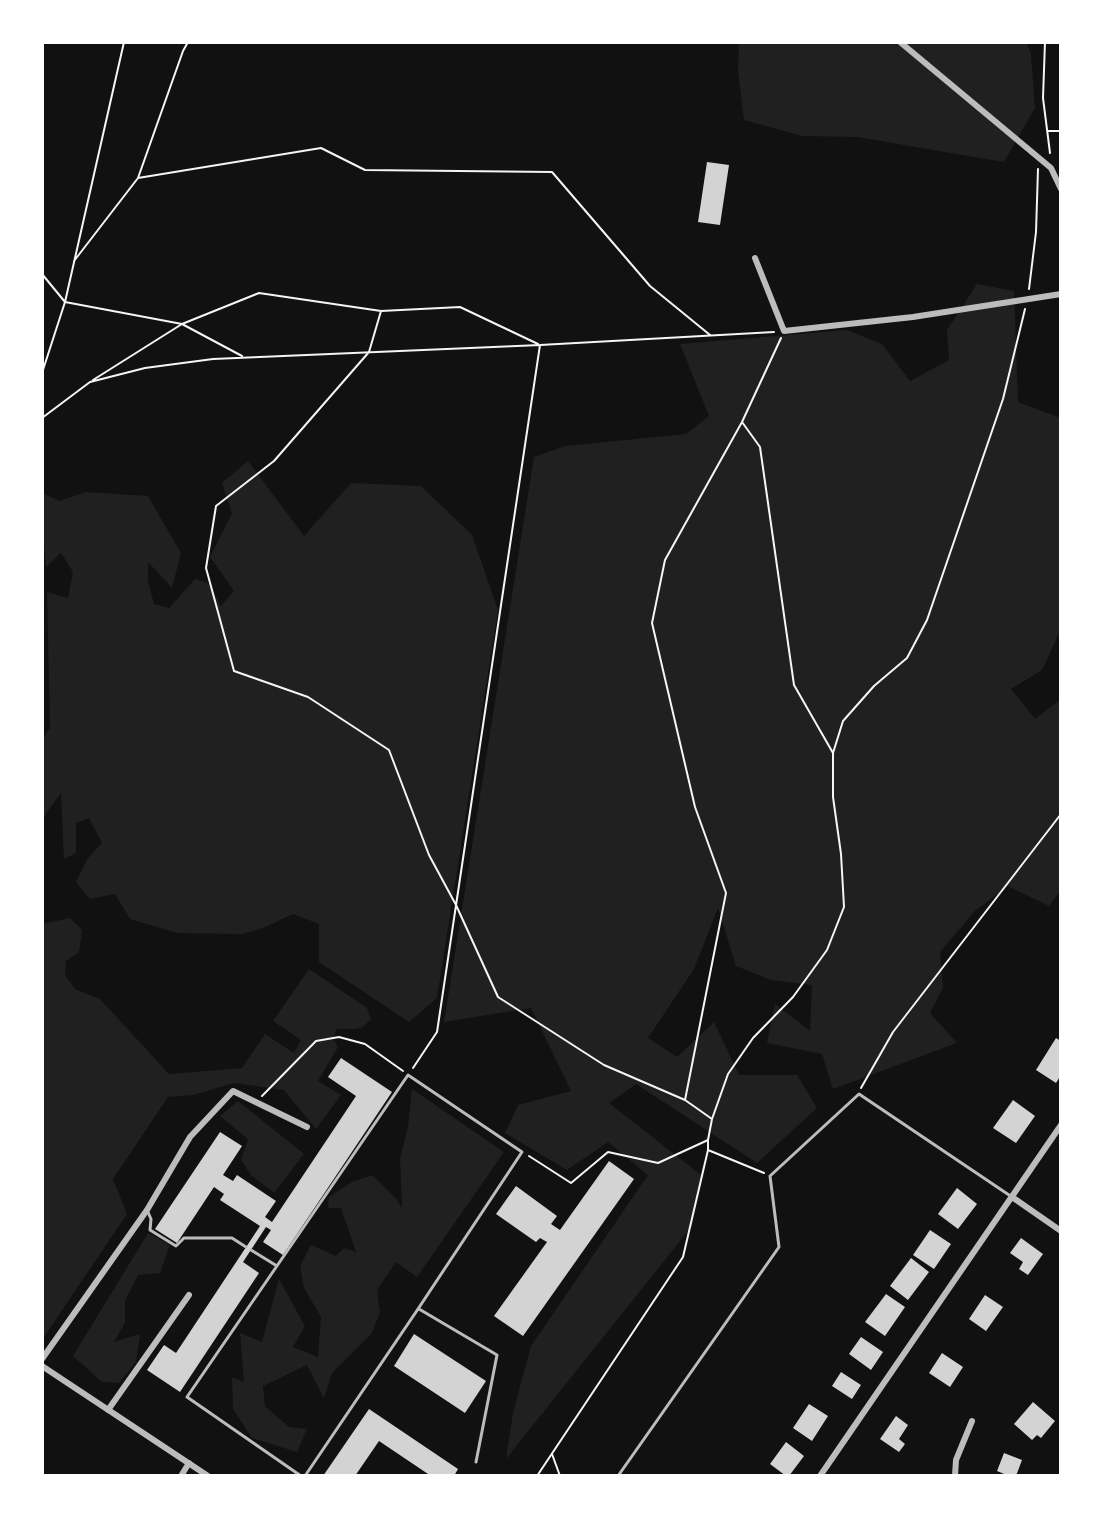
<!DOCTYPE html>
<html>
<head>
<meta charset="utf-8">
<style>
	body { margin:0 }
	#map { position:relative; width:1103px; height:1518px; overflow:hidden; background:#111; font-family:Barlow,sans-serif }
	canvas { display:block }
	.frame { position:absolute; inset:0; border:44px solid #fff; pointer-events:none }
</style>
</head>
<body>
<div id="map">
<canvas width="1103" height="1518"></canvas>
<div class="frame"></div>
</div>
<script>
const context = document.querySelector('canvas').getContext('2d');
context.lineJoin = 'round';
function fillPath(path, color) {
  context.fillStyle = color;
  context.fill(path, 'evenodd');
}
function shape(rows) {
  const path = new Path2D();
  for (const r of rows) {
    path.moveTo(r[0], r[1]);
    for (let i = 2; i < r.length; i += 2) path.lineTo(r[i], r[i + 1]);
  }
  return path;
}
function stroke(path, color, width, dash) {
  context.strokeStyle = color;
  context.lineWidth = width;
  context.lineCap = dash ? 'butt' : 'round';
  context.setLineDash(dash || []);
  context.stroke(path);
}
const green = shape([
	[739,42,1026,42,1031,54,1035,108,1004,162,857,137,802,136,744,120,738,71],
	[977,284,1014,291,1018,402,1061,418,1061,629,1042,670,1011,689,1035,719,1061,699,1061,890,1049,906,1008,886,975,911,940,952,943,988,930,1013,957,1043,833,1089,822,1054,767,1043,775,1004,810,1031,812,985,771,980,736,966,718,908,694,969,648,1038,677,1057,714,1022,739,1075,797,1075,817,1108,757,1163,636,1084,609,1103,701,1175,692,1226,506,1459,513,1413,531,1346,648,1175,608,1142,567,1170,505,1133,518,1105,571,1091,531,1008,444,1022,534,457,565,446,686,434,709,416,680,344,847,330,882,344,910,381,949,360,947,330],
	[248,461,304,536,351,483,421,486,472,535,498,610,437,998,409,1022,319,962,319,924,293,914,263,928,243,934,177,933,130,919,115,894,90,899,76,882,88,858,102,843,89,818,76,823,76,853,64,859,61,793,42,819,42,740,50,728,47,592,68,598,73,572,61,553,46,567,42,523,42,493,59,501,86,492,148,496,181,553,172,588,148,562,148,581,154,604,169,608,195,579,208,583,221,606,234,591,210,557,232,513,222,483],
	[70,918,82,930,79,952,66,961,65,975,75,989,100,999,169,1074,242,1068,265,1034,294,1053,301,1040,273,1021,309,969,367,1008,371,1019,363,1027,354,1029,337,1029,333,1039,338,1047,318,1081,341,1095,316,1129,284,1090,234,1083,193,1095,168,1097,113,1179,127,1214,42,1340,42,924],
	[412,1089,504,1152,417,1277,396,1262,377,1290,380,1312,372,1333,332,1373,324,1398,307,1365,263,1386,265,1406,289,1427,307,1429,297,1452,252,1438,233,1409,232,1377,244,1382,240,1333,262,1342,279,1279,305,1326,293,1347,318,1357,321,1317,304,1288,300,1266,311,1245,336,1256,344,1248,356,1252,341,1208,328,1208,329,1197,352,1182,372,1175,396,1199,402,1208,400,1158,408,1127],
	[238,1101,304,1154,274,1193,251,1175,241,1160,248,1139,220,1116],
	[148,1233,170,1245,160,1273,138,1275,125,1301,125,1323,114,1342,140,1334,136,1362,119,1383,102,1382,73,1356]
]);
const building = shape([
	[707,162,729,165,720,225,698,222],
	[1056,1038,1061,1041,1061,1075,1056,1083,1036,1070],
	[341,1058,392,1092,283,1255,263,1242,271,1230,266,1227,243,1262,259,1273,180,1392,147,1370,164,1345,176,1353,260,1226,220,1200,224,1194,214,1187,177,1243,155,1229,220,1132,242,1146,223,1175,233,1181,237,1175,276,1201,265,1217,272,1222,356,1096,328,1077],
	[1013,1100,1035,1116,1016,1143,993,1128],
	[609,1161,634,1179,523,1336,494,1316,547,1242,540,1238,536,1242,496,1214,516,1186,557,1216,551,1224,560,1230],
	[957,1188,977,1204,958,1229,938,1214],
	[930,1230,951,1244,934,1269,913,1255],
	[1021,1238,1043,1254,1028,1275,1019,1269,1023,1262,1010,1253],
	[911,1258,929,1272,908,1300,890,1286],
	[886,1294,905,1307,885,1336,865,1322],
	[985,1295,1003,1307,986,1331,969,1319],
	[414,1334,486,1381,465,1413,394,1366],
	[861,1337,883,1352,871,1370,849,1354],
	[942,1353,963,1367,950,1387,929,1373],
	[841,1372,861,1385,852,1399,832,1386],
	[1033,1402,1055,1421,1041,1438,1037,1435,1032,1440,1014,1424],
	[809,1404,828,1416,812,1441,793,1428],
	[369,1409,458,1469,454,1476,431,1476,379,1441,355,1476,323,1476],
	[896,1416,908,1425,899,1439,905,1444,899,1452,880,1439],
	[786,1442,804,1456,789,1476,786,1476,770,1464],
	[1004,1453,1022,1460,1016,1476,1009,1476,997,1471]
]);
const path = shape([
	[1045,42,1043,98,1050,153],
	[1047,131,1061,131],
	[138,178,183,51,188,42],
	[74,261,138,178,321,148,365,170,552,172,650,286,710,335],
	[42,274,65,302,182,324,242,356],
	[1029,289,1036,232,1038,169],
	[381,311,369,352,274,461,216,506,206,568,234,671,308,697,389,750,429,855,456,905,498,997,604,1065,685,1100],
	[42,373,65,302,124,42],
	[93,380,182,324,259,293,381,311,460,307,538,344],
	[42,418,90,382,145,368,213,359,540,345,774,332],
	[742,422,760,447,794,685,833,753],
	[413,1068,437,1032,540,345],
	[861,1088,893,1032,1061,814],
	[262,1096,316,1041,339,1037,365,1044,403,1071],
	[712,1119,685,1100,726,893,695,807,652,623,665,560,742,422,781,338],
	[708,1150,764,1173],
	[529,1156,571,1183,608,1152,658,1163,708,1140],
	[552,1454,560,1476],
	[537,1476,683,1257,708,1150,708,1140,712,1119,728,1074,753,1038,793,997,827,950,844,907,841,854,833,797,833,753,843,721,874,686,907,658,927,620,1003,399,1025,309]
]);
const service = shape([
	[147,1210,151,1219,150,1230,176,1246,184,1238,232,1238,246,1247],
	[251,1250,277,1266],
	[419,1309,497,1355,476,1462],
	[301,1476,187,1397,408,1075,522,1152,418,1309,305,1476],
	[618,1476,779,1247,770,1176,859,1094,1012,1197]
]);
const minor = shape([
	[900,42,1051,168,1061,189],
	[755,258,784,331,913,317,1061,294],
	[1012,1197,1061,1231],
	[42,1359,147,1210,190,1137,233,1091,307,1127],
	[42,1366,208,1476],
	[108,1410,189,1295],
	[181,1476,189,1463],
	[820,1476,1061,1125],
	[955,1476,956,1460,972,1421]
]);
fillPath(green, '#202020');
fillPath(building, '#d3d3d3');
stroke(path, '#f5f5f5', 2);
stroke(service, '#bcbcbc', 3);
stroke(minor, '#bcbcbc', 6);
</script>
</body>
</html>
